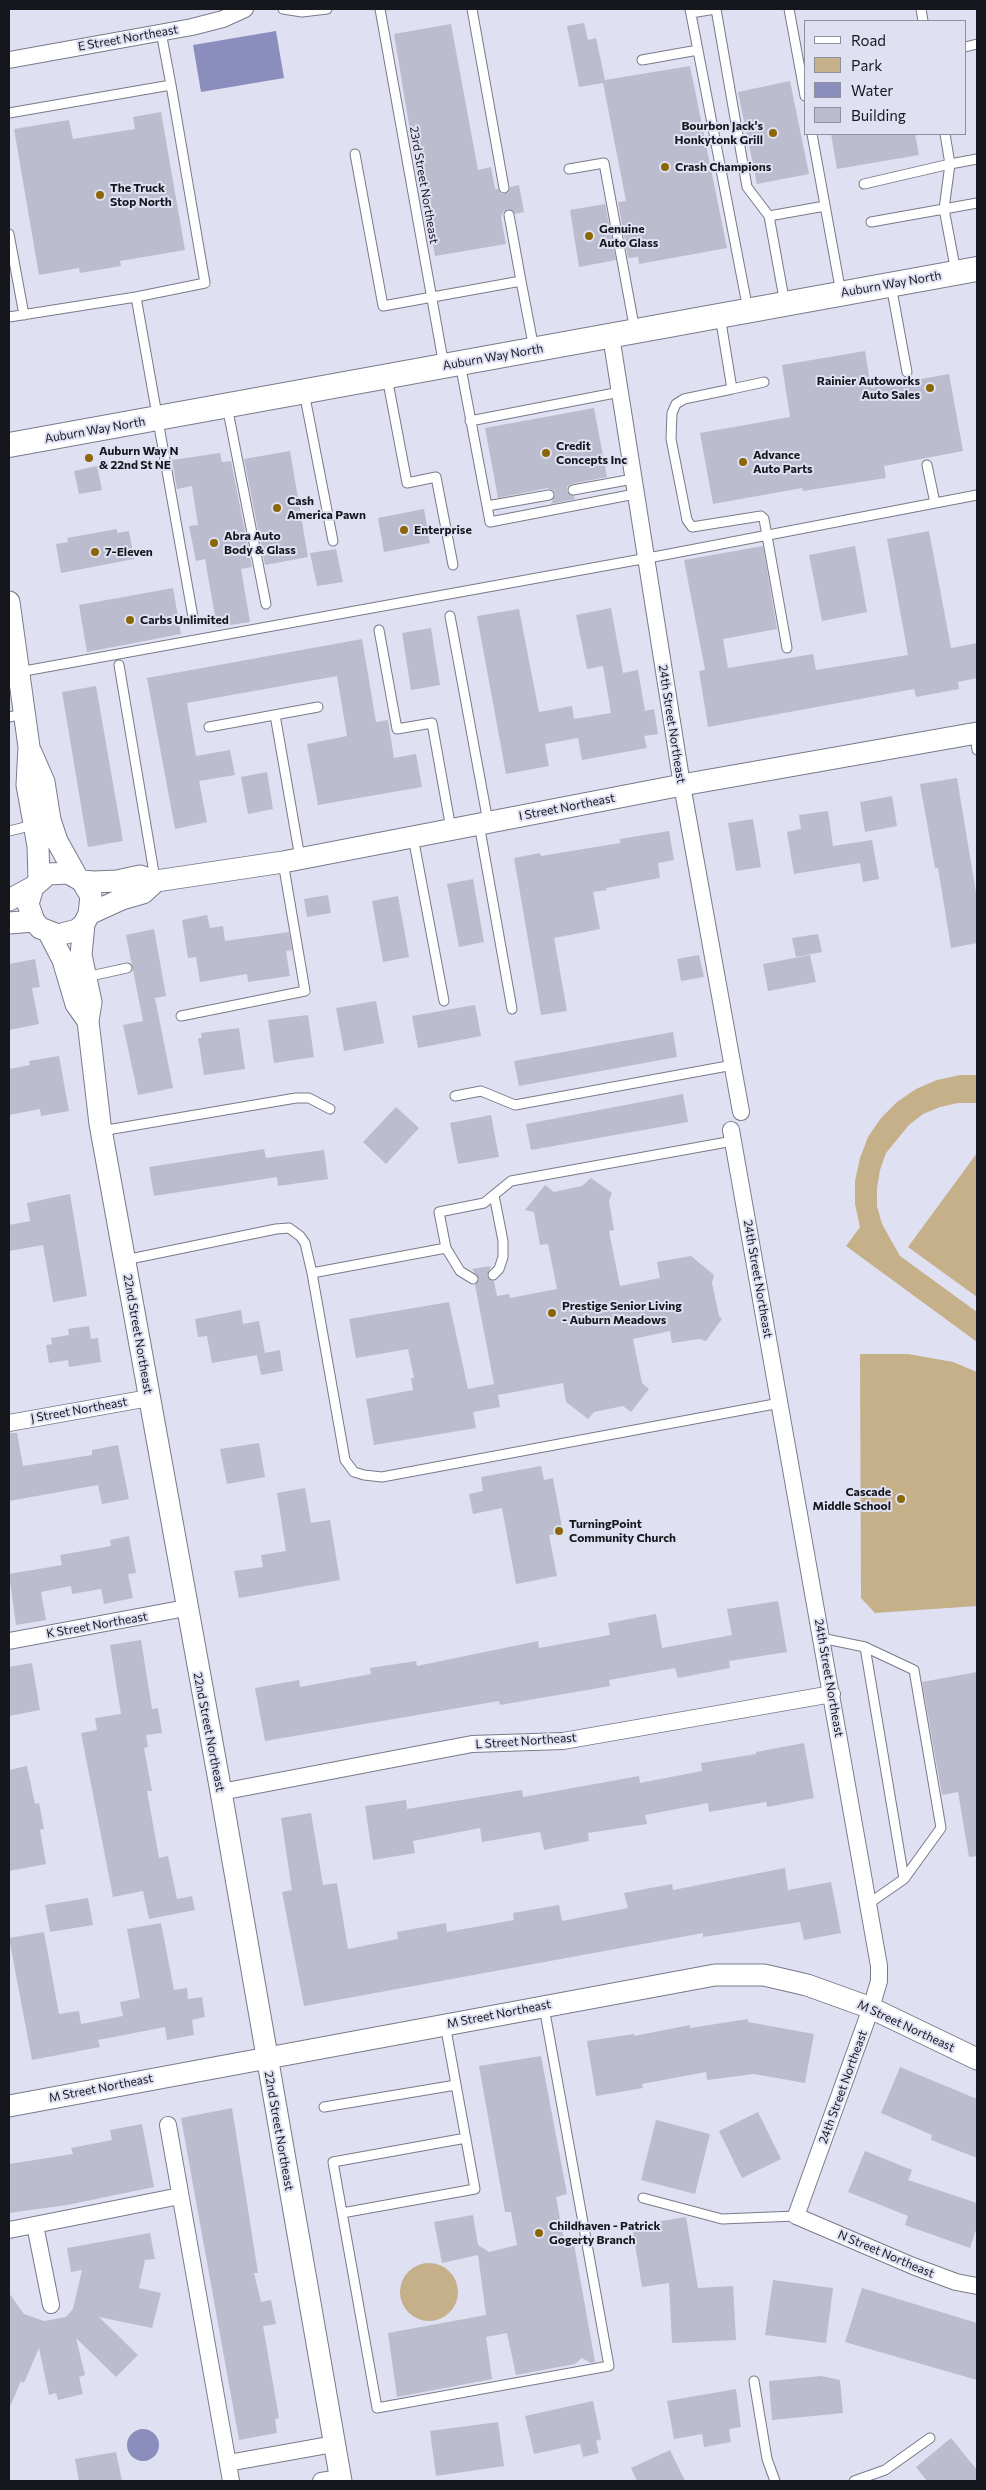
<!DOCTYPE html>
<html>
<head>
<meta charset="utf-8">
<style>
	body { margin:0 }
	#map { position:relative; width:986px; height:2490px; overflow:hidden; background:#dfe0f2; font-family:Commissioner,sans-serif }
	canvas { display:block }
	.frame { position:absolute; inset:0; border:10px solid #16171d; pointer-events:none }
	.legend { position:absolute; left:804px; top:20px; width:162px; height:115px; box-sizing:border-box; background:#dfe0f2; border:1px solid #8f909d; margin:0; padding:6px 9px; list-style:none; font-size:15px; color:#16171d }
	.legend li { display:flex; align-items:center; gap:10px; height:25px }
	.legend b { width:25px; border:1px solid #8f909d }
</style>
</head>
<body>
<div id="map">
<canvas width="986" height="2490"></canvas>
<div class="frame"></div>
<ul class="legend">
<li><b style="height:6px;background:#fff"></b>Road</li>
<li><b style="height:14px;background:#c5b089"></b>Park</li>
<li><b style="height:14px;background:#8b8dbc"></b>Water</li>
<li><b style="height:14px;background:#bbbccd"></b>Building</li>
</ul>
</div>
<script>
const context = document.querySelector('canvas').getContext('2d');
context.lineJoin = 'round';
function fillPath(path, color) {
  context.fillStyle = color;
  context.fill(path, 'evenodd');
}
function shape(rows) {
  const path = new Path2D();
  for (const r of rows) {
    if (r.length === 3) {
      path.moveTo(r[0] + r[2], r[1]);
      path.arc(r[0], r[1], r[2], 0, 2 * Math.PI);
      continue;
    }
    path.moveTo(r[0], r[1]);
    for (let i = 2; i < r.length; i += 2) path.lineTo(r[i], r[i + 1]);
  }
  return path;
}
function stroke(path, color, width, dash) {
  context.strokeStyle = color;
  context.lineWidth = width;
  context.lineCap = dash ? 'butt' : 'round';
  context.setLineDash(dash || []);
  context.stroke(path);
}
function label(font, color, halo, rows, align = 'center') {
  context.font = font + ' Commissioner,sans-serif';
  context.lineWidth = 4;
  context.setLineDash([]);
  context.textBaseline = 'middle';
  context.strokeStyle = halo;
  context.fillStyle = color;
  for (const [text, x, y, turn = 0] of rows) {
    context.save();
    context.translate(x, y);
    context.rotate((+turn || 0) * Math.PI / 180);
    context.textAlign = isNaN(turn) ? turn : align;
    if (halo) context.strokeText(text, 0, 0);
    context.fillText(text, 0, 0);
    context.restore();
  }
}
const green = shape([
	[960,1075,977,1075,977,1103,958,1103,940,1107,923,1114,909,1125,886,1153,880,1170,877,1188,877,1206,882,1224,900,1256,977,1312,977,1342,846,1246,860,1227,855,1204,855,1181,860,1158,868,1137,881,1118,897,1102,916,1089,937,1080],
	[977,1153,977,1297,908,1247],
	[860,1354,908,1354,953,1362,977,1372,977,1606,875,1613,861,1598],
	[429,2292,29]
]);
const water = shape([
	[276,31,284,78,201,92,193,45],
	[143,2445,16]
]);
const building = shape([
	[584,23,588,40,596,38,605,80,690,66,727,248,639,264,638,257,628,258,618,202,626,201,603,83,579,87,567,26],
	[451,24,478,170,491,167,495,189,498,189,501,194,508,193,510,187,519,185,524,212,515,214,508,209,503,212,501,217,506,244,435,256,421,173,417,173,394,34],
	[790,81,809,174,757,184,738,92],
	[161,112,185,250,120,261,121,266,80,273,79,268,39,275,14,129,69,120,73,139,135,129,133,117],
	[831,134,915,134,919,155,837,169],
	[605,204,616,260,579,267,570,210],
	[865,351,871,388,949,374,963,451,884,466,886,478,803,491,802,488,713,504,700,433,790,417,782,365],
	[594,408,607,477,571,484,567,487,567,492,574,496,575,499,551,504,555,494,553,491,548,488,498,498,485,428],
	[290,451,308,557,265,565,244,459],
	[220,453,222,462,231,461,252,567,241,569,250,622,217,627,205,559,196,561,189,526,198,525,192,486,177,489,172,460],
	[97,466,102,490,79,494,74,471],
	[424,509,430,543,384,552,378,518],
	[117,529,117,533,129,531,134,559,61,573,56,544,68,542,67,538],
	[929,531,951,648,977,643,977,678,958,682,959,689,916,697,914,689,708,727,699,671,705,670,684,560,763,546,777,629,723,639,728,668,813,654,816,670,908,655,887,539],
	[855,546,867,612,822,621,809,555],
	[336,549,343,582,317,586,310,553],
	[173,588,181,634,87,652,79,605],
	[611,608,623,673,638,670,645,711,654,709,658,734,644,736,647,748,582,760,578,738,545,744,549,766,506,774,477,616,519,609,539,712,572,706,574,719,611,713,603,666,587,669,576,615],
	[431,628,440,685,411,690,402,633],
	[362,639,376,722,388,720,394,758,416,754,422,787,318,805,307,744,347,736,337,676,187,703,196,756,230,750,235,775,199,781,207,822,175,829,147,678],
	[96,686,123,841,88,847,62,692],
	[267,772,273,809,248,814,241,777],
	[957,778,977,899,977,943,951,948,938,868,935,868,920,784],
	[892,796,897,826,865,832,860,802],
	[828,811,833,846,872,840,879,879,863,882,860,863,794,874,787,832,801,829,799,815],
	[753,819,761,867,736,871,728,823],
	[669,831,674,860,658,863,660,878,606,888,607,890,593,892,600,929,554,938,567,1011,541,1015,514,858,540,853,541,856,620,843,620,839],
	[473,879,484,942,459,947,447,884],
	[328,895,331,913,307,917,304,899],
	[398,896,409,957,383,962,372,901],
	[207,915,210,928,223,926,225,941,289,932,292,950,286,951,290,976,248,982,247,974,200,982,196,957,188,958,182,920],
	[154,929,166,996,155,998,173,1088,138,1095,123,1025,143,1021,126,935],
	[818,934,822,952,796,957,792,938],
	[699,955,704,977,681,981,677,959],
	[810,955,816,982,768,991,763,964],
	[35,959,40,987,32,988,39,1024,9,1030,9,964],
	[376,1001,384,1043,344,1051,336,1008],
	[475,1005,481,1036,418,1048,412,1016],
	[308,1015,314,1057,274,1063,268,1020],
	[239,1028,245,1069,204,1075,198,1038,202,1038,201,1033],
	[673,1032,677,1057,519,1086,514,1061],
	[59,1056,69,1111,41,1116,40,1109,9,1115,9,1069,30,1065,29,1061],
	[683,1094,688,1122,531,1150,526,1124],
	[396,1107,419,1128,386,1164,363,1142],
	[491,1115,499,1157,458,1164,450,1123],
	[264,1149,266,1158,324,1150,328,1179,278,1186,277,1177,154,1196,149,1167],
	[591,1178,612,1193,609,1201,614,1230,609,1231,620,1286,660,1278,657,1262,691,1256,714,1275,712,1283,719,1316,722,1319,706,1341,699,1339,672,1343,670,1331,633,1339,642,1383,649,1389,631,1412,623,1406,594,1412,588,1419,566,1402,563,1383,498,1395,500,1407,473,1412,476,1428,374,1445,366,1399,413,1390,411,1378,414,1378,408,1349,356,1358,349,1319,449,1302,468,1389,494,1384,475,1285,479,1279,472,1269,491,1266,487,1276,494,1281,497,1296,509,1294,510,1298,557,1289,548,1244,540,1245,534,1212,525,1210,545,1185,554,1192,582,1186],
	[70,1194,87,1296,53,1302,43,1245,9,1251,9,1225,30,1221,27,1203],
	[241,1310,243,1324,259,1321,265,1353,280,1350,283,1371,261,1375,257,1355,212,1363,207,1336,198,1337,195,1319],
	[89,1326,91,1339,98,1338,101,1362,69,1367,68,1360,49,1363,46,1345,52,1344,51,1338,69,1335,68,1329],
	[9,1433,17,1433,23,1466,92,1455,92,1450,118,1445,129,1499,102,1504,98,1485,9,1501],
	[259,1443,265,1477,227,1484,220,1449],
	[541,1466,544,1480,553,1478,563,1533,549,1535,557,1576,516,1584,502,1508,473,1514,469,1494,483,1491,481,1477],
	[305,1488,311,1523,330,1520,340,1580,239,1598,234,1571,263,1567,261,1555,286,1551,277,1493],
	[129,1536,136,1573,128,1574,133,1598,104,1604,101,1589,72,1594,71,1586,41,1592,46,1620,16,1625,9,1574,62,1565,60,1555,111,1546,110,1540],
	[778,1601,787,1652,729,1661,730,1668,678,1678,675,1668,609,1680,610,1686,500,1705,499,1701,265,1741,255,1688,299,1680,300,1687,371,1674,370,1668,416,1661,417,1666,538,1641,539,1648,610,1635,608,1623,656,1614,662,1648,732,1635,727,1609],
	[141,1640,152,1709,158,1708,162,1733,146,1735,148,1747,144,1748,152,1791,147,1791,159,1858,168,1856,177,1899,192,1896,195,1910,149,1919,143,1891,113,1897,81,1733,97,1730,95,1718,121,1714,110,1645],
	[32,1663,40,1710,9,1716,9,1667],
	[977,1672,977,1856,969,1857,958,1792,942,1795,922,1682],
	[804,1743,814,1798,767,1807,766,1802,709,1812,708,1803,645,1815,647,1824,588,1833,589,1841,544,1850,540,1832,482,1842,480,1828,413,1841,415,1853,373,1860,365,1806,406,1800,407,1809,522,1790,523,1797,639,1776,640,1783,702,1771,701,1763,756,1754,756,1752],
	[27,1766,35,1804,39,1803,44,1829,40,1830,46,1864,9,1871,9,1770],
	[311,1813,323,1885,337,1883,348,1949,398,1939,397,1932,446,1923,447,1932,514,1920,513,1913,559,1905,562,1921,628,1908,624,1893,672,1884,673,1890,785,1868,788,1890,831,1882,841,1933,804,1940,800,1922,703,1937,703,1933,304,2006,282,1892,292,1890,281,1818],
	[88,1898,93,1925,50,1932,45,1905],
	[161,1923,174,1990,187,1988,188,1999,202,1997,205,2017,192,2020,194,2035,167,2040,165,2027,98,2040,100,2047,32,2060,9,1938,44,1932,59,2014,79,2011,81,2024,123,2016,120,2002,140,1998,127,1929],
	[748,2019,748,2022,814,2034,805,2083,754,2074,707,2080,706,2072,642,2084,643,2088,596,2096,587,2041,634,2034,634,2036,690,2025,690,2028],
	[541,2056,567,2194,556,2197,565,2245,574,2244,595,2362,591,2363,582,2358,575,2364,516,2375,507,2333,486,2337,492,2379,397,2397,388,2333,486,2315,478,2255,442,2263,434,2222,473,2215,478,2245,489,2252,517,2245,511,2212,505,2212,479,2066],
	[900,2067,977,2099,977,2158,931,2140,932,2135,881,2113],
	[232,2108,258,2273,254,2273,261,2302,271,2300,276,2324,263,2326,279,2418,275,2419,277,2433,239,2440,181,2118],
	[758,2112,781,2159,742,2178,719,2131],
	[656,2120,710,2134,695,2194,641,2180],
	[142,2124,154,2187,67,2205,9,2213,9,2164,73,2154,71,2148,112,2140,110,2130],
	[865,2151,912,2170,908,2180,977,2203,977,2227,970,2248,905,2225,908,2216,848,2192],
	[686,2217,698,2288,733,2286,736,2340,672,2343,669,2283,642,2287,632,2226],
	[150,2233,155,2259,145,2260,139,2288,161,2293,152,2328,99,2317,138,2355,116,2377,76,2338,85,2375,79,2377,83,2394,58,2400,56,2393,49,2395,39,2348,24,2383,21,2381,9,2409,9,2293,24,2314,44,2321,66,2317,73,2309,82,2270,71,2272,67,2248],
	[773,2280,833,2288,826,2343,765,2335],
	[862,2288,977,2323,977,2380,845,2342],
	[821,2376,840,2380,843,2413,772,2420,769,2381],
	[736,2389,741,2427,729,2429,731,2442,704,2447,702,2434,674,2439,667,2401],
	[593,2401,601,2439,596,2441,599,2453,583,2457,580,2444,534,2454,525,2416],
	[498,2422,504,2466,436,2476,430,2431],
	[951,2438,977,2470,977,2481,927,2481,916,2467],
	[670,2450,685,2481,637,2481,631,2468],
	[116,2452,122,2481,79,2481,75,2459]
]);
const service = shape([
	[283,9,302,12,327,9],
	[380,9,444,366],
	[472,9,504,188],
	[690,9,748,310],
	[716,9,747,187,769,216,785,304],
	[789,9,805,96],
	[921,9,923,21],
	[691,13,715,9],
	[161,32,171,85],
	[965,47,977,44],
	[642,60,698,50],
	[9,113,171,85,205,283,136,297],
	[812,134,841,293],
	[355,154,383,306,521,281,534,349],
	[569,169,604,163,635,331],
	[864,184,950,164,945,134],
	[509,215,521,281],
	[769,216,825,206],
	[871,222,944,209,950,164,977,159],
	[9,234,24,315],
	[956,272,944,209,977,203],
	[891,285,907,372],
	[720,316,732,389,684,399,676,404,672,413,671,439,687,520,692,527,761,516,764,519,787,648],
	[9,317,136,297,193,617],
	[460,363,490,522,635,494],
	[387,377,407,483,436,477,453,565],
	[732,389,764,382],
	[304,392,333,541],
	[227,406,266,604],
	[470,421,620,392],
	[927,465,935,503],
	[573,490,633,479],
	[487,506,549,495],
	[450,616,488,822],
	[379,630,397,729,432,723,451,829],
	[119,665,155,879],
	[19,672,664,555,977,495],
	[275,715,300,858],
	[9,717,24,714],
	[209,727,318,707],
	[975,733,977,750],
	[479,824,512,1009],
	[9,831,34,825],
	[413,837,444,1001],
	[86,977,127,968],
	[181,1016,305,991,283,862],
	[455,1096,481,1091,515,1105,733,1065],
	[101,1131,296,1098,309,1098,330,1109],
	[446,1248,460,1271,473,1279],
	[125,1260,276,1229,289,1228,300,1236,305,1243,312,1273,345,1460,354,1472,364,1475,382,1477,780,1403],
	[312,1273,446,1248,439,1212,484,1203,511,1181,733,1141],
	[493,1275,499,1269,503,1257,503,1241,494,1195],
	[821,1638,865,1647,904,1879,868,1904],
	[865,1647,914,1670,941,1828,904,1879],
	[324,2107,456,2085],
	[466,2138,333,2162,377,2408,609,2366,544,2007],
	[643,2198,722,2219,796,2216],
	[342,2213,475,2189,445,2024],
	[754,2381,767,2459,775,2481],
	[854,2481,885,2470,930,2438]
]);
const minor = shape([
	[9,60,192,27,223,19,245,9],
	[611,336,682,785,741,1112],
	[731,1130,879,1966,879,1981,871,2008,796,2216,913,2266,956,2282,977,2286],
	[9,1423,149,1398],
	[9,1641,186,1608],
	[221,1792,472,1744,563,1741,832,1694],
	[168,2125,231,2481],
	[35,2225,51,2305],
	[9,2230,180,2196],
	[228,2463,334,2444],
	[321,2481,340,2478]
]);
const tertiary = shape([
	[9,602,29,747,27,785,38,846,39,880],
	[31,752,44,782,50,820,57,841,77,877],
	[82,881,94,882,117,881,140,876,156,881,283,862,682,785,977,733],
	[9,900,33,887,48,874,68,873,82,881,91,896,89,914,84,924,77,930,58,935,40,928,34,921,28,904,33,887],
	[89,914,122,899,143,893,156,881],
	[9,923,34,921],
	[84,924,81,955,91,1002,88,1021,100,1124,221,1792,341,2481],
	[49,933,63,960,76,1004,88,1021],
	[9,2106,715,1975,764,1975,807,1985,871,2008,977,2059]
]);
const secondary = shape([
	[9,445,977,269]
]);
const markers = [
	[773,133,5,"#8b6606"],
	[665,167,5,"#8b6606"],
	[100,195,5,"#8b6606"],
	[589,236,5,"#8b6606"],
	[930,388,5,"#8b6606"],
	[546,453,5,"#8b6606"],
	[89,458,5,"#8b6606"],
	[743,462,5,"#8b6606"],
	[277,508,5,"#8b6606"],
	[404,530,5,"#8b6606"],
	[214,543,5,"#8b6606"],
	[95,552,5,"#8b6606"],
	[130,620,5,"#8b6606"],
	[552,1313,5,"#8b6606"],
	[901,1499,5,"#8b6606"],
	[559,1531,5,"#8b6606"],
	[539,2233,5,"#8b6606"]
];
const streetNames = [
	["E Street Northeast",128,38,-10],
	["23rd Street Northeast",424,185,80],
	["Auburn Way North",891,284,-10],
	["Auburn Way North",493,357,-10],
	["Auburn Way North",95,430,-10],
	["24th Street Northeast",672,724,81],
	["I Street Northeast",567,807,-11],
	["24th Street Northeast",758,1279,80],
	["22nd Street Northeast",138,1334,80],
	["J Street Northeast",79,1410,-10],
	["K Street Northeast",97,1625,-10],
	["24th Street Northeast",829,1678,80],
	["22nd Street Northeast",209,1732,79],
	["L Street Northeast",526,1741,-4],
	["M Street Northeast",499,2014,-11],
	["M Street Northeast",906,2026,25],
	["24th Street Northeast",843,2087,-70],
	["M Street Northeast",101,2088,-11],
	["22nd Street Northeast",279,2131,80],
	["N Street Northeast",886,2254,23]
];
const poiNames = [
	["Bourbon Jack's",763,126,"right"],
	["Honkytonk Grill",763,140,"right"],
	["Crash Champions",675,167],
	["The Truck",110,188],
	["Stop North",110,202],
	["Genuine",599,229],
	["Auto Glass",599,243],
	["Rainier Autoworks",920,381,"right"],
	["Auto Sales",920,395,"right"],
	["Credit",556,446],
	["Concepts Inc",556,460],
	["Auburn Way N",99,451],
	["& 22nd St NE",99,465],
	["Advance",753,455],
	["Auto Parts",753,469],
	["Cash",287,501],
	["America Pawn",287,515],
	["Enterprise",414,530],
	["Abra Auto",224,536],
	["Body & Glass",224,550],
	["7-Eleven",105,552],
	["Carbs Unlimited",140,620],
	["Prestige Senior Living",562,1306],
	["- Auburn Meadows",562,1320],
	["Cascade",891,1492,"right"],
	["Middle School",891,1506,"right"],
	["TurningPoint",569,1524],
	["Community Church",569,1538],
	["Childhaven - Patrick",549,2226],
	["Gogerty Branch",549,2240]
];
fillPath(green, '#c5b089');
fillPath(water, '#8b8dbc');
fillPath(building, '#bbbccd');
stroke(service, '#797a8a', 11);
stroke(minor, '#797a8a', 18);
stroke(tertiary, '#797a8a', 23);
stroke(secondary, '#797a8a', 26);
stroke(service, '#fff', 9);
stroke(minor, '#fff', 16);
stroke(tertiary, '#fff', 21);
stroke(secondary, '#fff', 24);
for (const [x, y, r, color] of markers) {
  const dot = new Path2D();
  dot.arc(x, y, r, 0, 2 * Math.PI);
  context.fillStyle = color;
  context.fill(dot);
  stroke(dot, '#dfe0f2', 2);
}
label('12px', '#16171d', '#dfe0f2', streetNames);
label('bold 12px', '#16171d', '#dfe0f2', poiNames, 'left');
</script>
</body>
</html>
